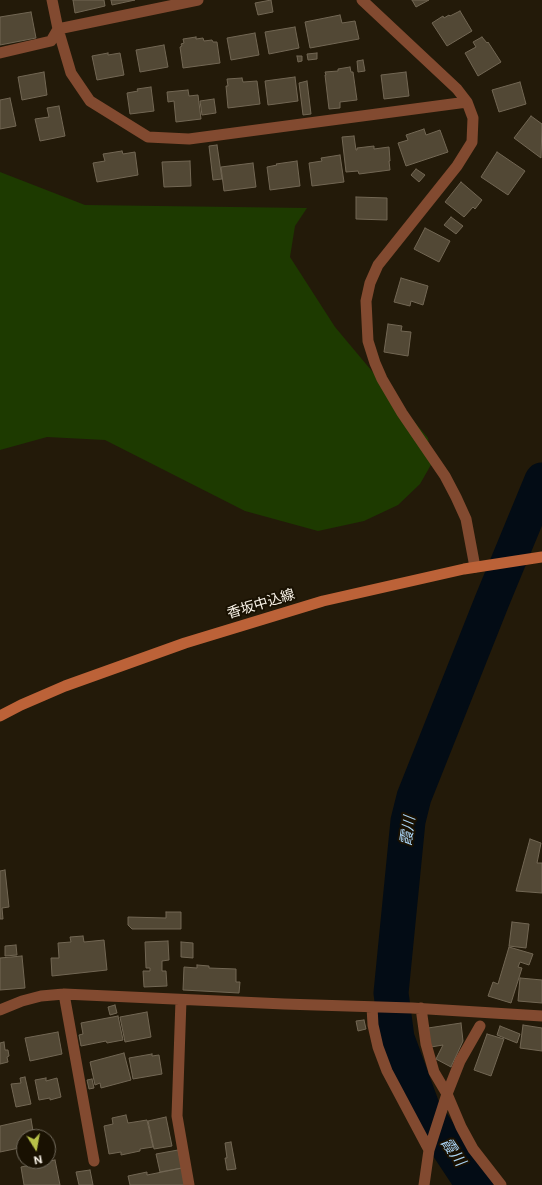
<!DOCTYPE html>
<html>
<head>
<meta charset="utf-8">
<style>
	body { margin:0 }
	#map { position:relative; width:542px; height:1185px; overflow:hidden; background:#231a09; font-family:"Public Sans",sans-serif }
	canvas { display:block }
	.north { position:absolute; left:16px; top:1129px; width:40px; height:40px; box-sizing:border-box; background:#191102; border:1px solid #736c5e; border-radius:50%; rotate:169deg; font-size:11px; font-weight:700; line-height:16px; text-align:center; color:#faf4e9 }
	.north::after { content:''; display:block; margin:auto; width:14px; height:18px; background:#b7c148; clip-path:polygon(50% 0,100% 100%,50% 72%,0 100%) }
</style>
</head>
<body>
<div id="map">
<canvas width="542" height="1185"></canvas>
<div class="north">N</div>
</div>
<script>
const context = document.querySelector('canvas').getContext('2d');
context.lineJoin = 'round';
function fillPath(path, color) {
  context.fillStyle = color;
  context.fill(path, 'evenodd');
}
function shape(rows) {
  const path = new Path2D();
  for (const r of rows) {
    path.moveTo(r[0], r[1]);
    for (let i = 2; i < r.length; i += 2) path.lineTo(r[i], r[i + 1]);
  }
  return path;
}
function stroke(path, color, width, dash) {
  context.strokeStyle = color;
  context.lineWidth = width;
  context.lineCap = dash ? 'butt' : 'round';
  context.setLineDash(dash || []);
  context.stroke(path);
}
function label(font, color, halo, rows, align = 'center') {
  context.font = font + ' "Public Sans","Noto Sans JP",sans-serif';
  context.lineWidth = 4;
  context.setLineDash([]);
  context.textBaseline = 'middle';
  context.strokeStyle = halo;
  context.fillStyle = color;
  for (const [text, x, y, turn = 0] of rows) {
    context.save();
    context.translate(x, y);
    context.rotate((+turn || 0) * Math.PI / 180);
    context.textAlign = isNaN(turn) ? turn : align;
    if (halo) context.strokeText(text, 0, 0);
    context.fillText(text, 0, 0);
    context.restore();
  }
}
const green = shape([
	[0,172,85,205,307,208,295,226,290,257,335,327,428,438,432,463,420,484,398,505,364,521,318,531,245,511,105,440,47,437,0,450]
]);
const river = shape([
	[476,1185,466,1174,423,1109,397,1038,391,993,408,821,414,797,492,601,542,480]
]);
const building = shape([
	[73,0,104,0,105,6,75,13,73,0],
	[111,0,135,0,112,5,111,0],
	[271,0,273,12,258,15,255,3,271,0],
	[412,0,429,0,416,7,412,0],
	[460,11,472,31,447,46,432,23,443,16,444,18,449,15,450,16,460,11],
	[31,12,36,38,0,45,0,17,31,12],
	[340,15,342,23,355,21,359,39,310,48,305,22,340,15],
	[295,27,299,48,269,54,265,32,295,27],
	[255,33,259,55,231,60,227,38,255,33],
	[196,37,196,39,203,38,204,41,212,40,213,42,217,42,220,63,183,68,180,47,182,46,181,44,184,43,183,39,196,37],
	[482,37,487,43,488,42,501,62,478,76,465,53,476,47,473,42,482,37],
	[164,45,168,67,140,72,136,50,164,45],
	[108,53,108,55,120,53,124,75,97,80,92,56,108,53],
	[317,53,317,59,308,60,307,54,317,53],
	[297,56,302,56,302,61,298,62,297,56],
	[363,60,365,71,358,72,357,61,363,60],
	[350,67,351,72,353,72,357,100,340,102,340,108,329,109,325,75,326,75,325,72,338,71,338,69,350,67],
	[44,72,47,95,22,100,18,77,44,72],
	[406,72,409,96,384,99,381,75,406,72],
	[295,77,298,101,268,105,265,81,295,77],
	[242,78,243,82,257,81,260,104,228,108,226,86,228,86,227,79,242,78],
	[307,81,311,114,303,115,299,83,307,81],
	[520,82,526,104,499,112,492,90,520,82],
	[151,87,154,111,130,114,127,93,138,91,137,89,151,87],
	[188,90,189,96,198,95,201,119,176,122,174,101,168,102,167,92,188,90],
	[10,98,16,126,0,129,0,100,10,98],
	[214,99,216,113,202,115,200,101,214,99],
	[59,106,65,136,40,141,35,119,49,117,47,108,59,106],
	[531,116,542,124,541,158,514,138,531,116],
	[424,129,426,135,440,130,448,152,406,166,398,143,408,140,406,135,424,129],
	[354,136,356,150,357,150,357,148,374,146,374,149,389,147,390,161,389,161,390,170,359,174,358,171,346,172,342,137,354,136],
	[217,145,222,179,213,180,209,146,217,145],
	[122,151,123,154,135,152,138,175,97,182,93,163,105,161,103,154,122,151],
	[497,152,525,171,508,195,481,177,497,152],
	[340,155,344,182,312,186,309,163,322,161,321,158,340,155],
	[190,161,191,186,164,187,162,162,190,161],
	[297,161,300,186,270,190,267,167,277,165,276,164,297,161],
	[253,163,256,187,224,191,221,167,253,163],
	[416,169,425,175,419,182,411,175,416,169],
	[461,182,482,200,475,209,473,207,464,217,445,202,461,182],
	[356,197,387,198,387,220,356,219,356,197],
	[451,217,463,226,456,234,444,225,451,217],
	[425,228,450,241,439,262,414,249,425,228],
	[401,278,428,286,423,305,411,301,410,306,394,302,401,278],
	[388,324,402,326,401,331,411,332,408,356,384,352,388,324],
	[530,839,541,843,537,863,542,863,542,893,516,891,530,839],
	[5,870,9,907,2,908,3,919,0,919,0,871,5,870],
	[166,912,181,912,181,929,132,929,128,925,128,917,166,918,166,912],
	[512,922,529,924,526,948,509,946,512,922],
	[83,936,84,942,104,940,107,970,52,976,51,958,59,958,58,943,71,942,70,937,83,936],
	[168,941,169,960,162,961,162,971,166,971,167,986,144,987,143,971,150,971,150,968,146,968,145,942,168,941],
	[181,942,193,943,193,958,181,957,181,942],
	[16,945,17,955,5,956,5,946,16,945],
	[509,947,533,954,529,965,520,962,518,967,522,968,511,1003,488,996,493,982,498,984,509,947],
	[22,956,25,988,0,990,0,958,22,956],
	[197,965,209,966,209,968,236,969,236,982,240,982,239,993,183,990,184,967,197,968,197,965],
	[520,978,542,980,542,1003,518,1001,520,978],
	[115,1005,117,1013,110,1015,108,1007,115,1005],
	[147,1012,151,1037,125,1042,120,1017,147,1012],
	[118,1016,123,1040,107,1043,106,1041,81,1046,79,1035,83,1034,81,1023,118,1016],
	[364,1020,366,1029,358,1031,356,1021,364,1020],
	[461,1023,463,1041,451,1067,436,1059,443,1045,431,1047,428,1028,461,1023],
	[523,1025,542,1028,542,1051,520,1048,523,1025],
	[500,1026,520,1034,517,1043,497,1035,500,1026],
	[58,1032,62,1054,30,1061,25,1038,58,1032],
	[487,1034,504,1039,491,1076,474,1070,487,1034],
	[4,1042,5,1050,8,1050,9,1056,7,1057,8,1062,0,1064,0,1043,4,1042],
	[124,1053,131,1080,101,1088,100,1083,95,1085,90,1062,124,1053],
	[152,1054,152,1056,159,1055,162,1074,133,1079,129,1058,152,1054],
	[25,1077,31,1104,16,1107,11,1084,21,1083,20,1078,25,1077],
	[46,1078,46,1081,57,1078,61,1097,50,1100,50,1098,39,1100,35,1080,46,1078],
	[92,1079,94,1088,89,1089,87,1080,92,1079],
	[126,1115,128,1123,147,1120,153,1147,140,1149,140,1151,121,1155,121,1152,109,1154,104,1126,113,1124,112,1118,126,1115],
	[166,1117,172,1146,154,1149,148,1121,166,1117],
	[31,1119,34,1137,24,1137,24,1147,0,1152,0,1126,31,1119],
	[231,1142,236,1169,227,1170,225,1158,227,1158,225,1143,231,1142],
	[178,1150,182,1168,160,1172,156,1154,178,1150],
	[55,1160,60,1185,24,1185,21,1167,55,1160],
	[182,1168,185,1185,130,1185,128,1176,147,1172,147,1175,182,1168],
	[90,1170,93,1185,79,1185,76,1172,90,1170]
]);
const minor = shape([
	[52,0,58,29,71,73,90,101,148,137,189,139,467,102],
	[362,0,457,89,467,102,473,118,472,142,457,166,378,265,370,283,366,301,368,341,375,363,382,379,402,413,445,476,456,497,466,519,475,567],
	[0,53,51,41,58,29,198,0],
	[64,994,94,1161],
	[181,1000,177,1116,189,1185],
	[372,1007,373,1025,378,1047,387,1071,429,1150,424,1185],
	[421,1008,426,1044,434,1072,447,1094,461,1127,473,1149,501,1185],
	[0,1010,22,1001,41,996,64,994,284,1004,412,1008,542,1016],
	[429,1150,447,1094,460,1061,480,1026]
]);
const secondary = shape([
	[0,716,21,705,65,686,185,643,323,601,464,569,542,557]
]);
const streetNames = [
	["香坂中込線",261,604,-17]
];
const waterNames = [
	["霞川",408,831,-82],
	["霞川",453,1152,55]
];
fillPath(green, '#1d3a00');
stroke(river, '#030c15', 35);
fillPath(building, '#524835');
stroke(building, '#726754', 1);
stroke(minor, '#824a30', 11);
stroke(secondary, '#bc6238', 11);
label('14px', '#faf4e9', '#191102', streetNames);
label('italic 15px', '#acd6f7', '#191102', waterNames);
</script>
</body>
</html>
